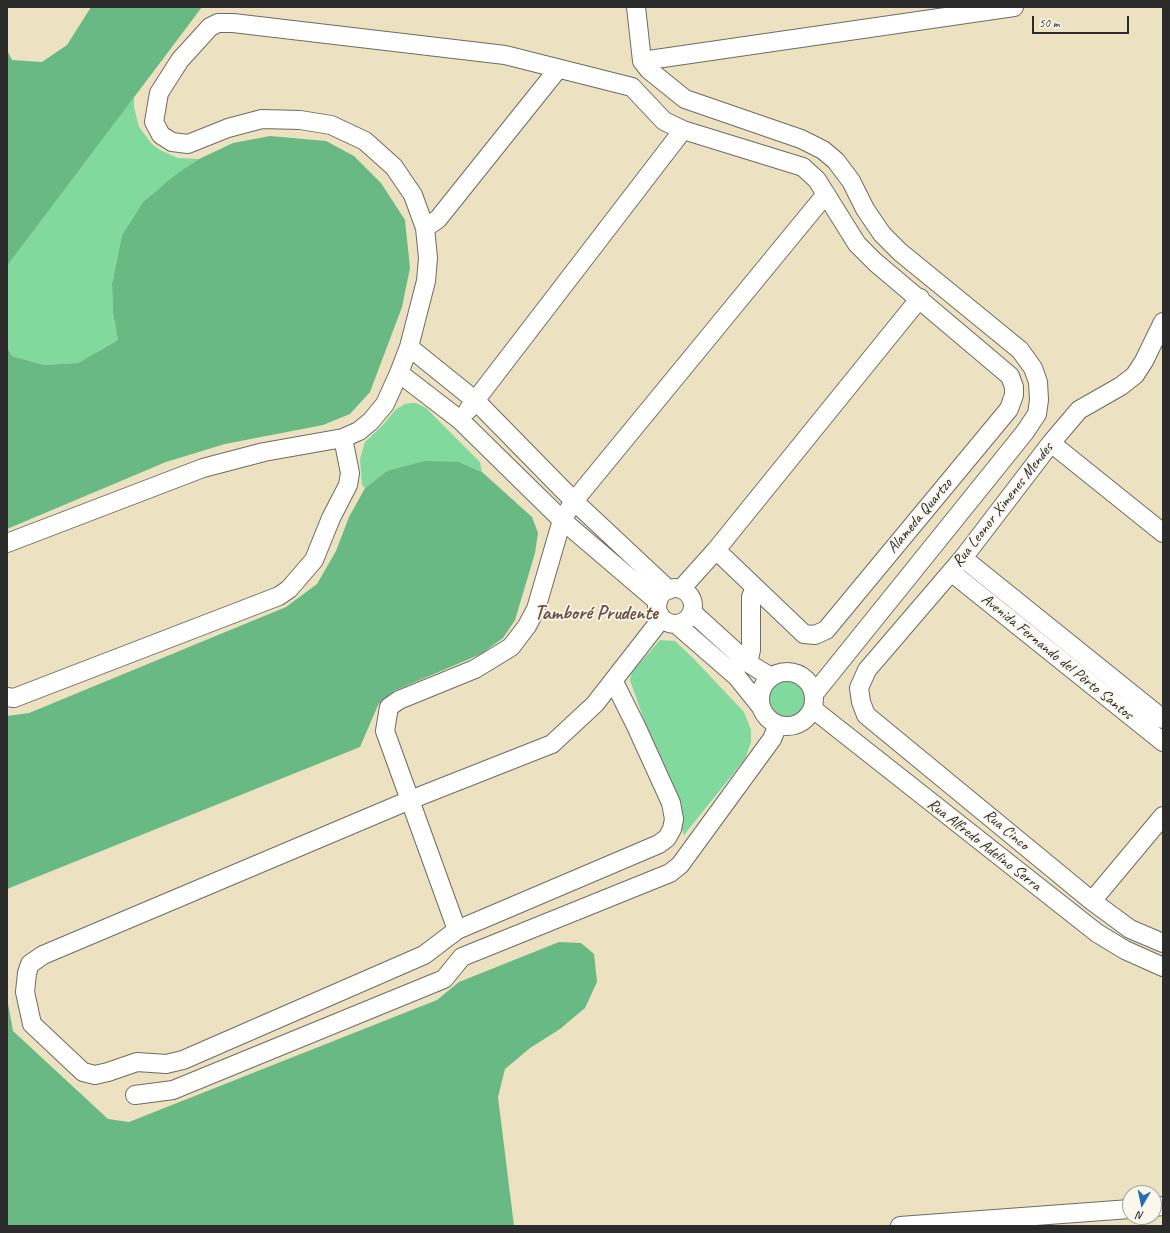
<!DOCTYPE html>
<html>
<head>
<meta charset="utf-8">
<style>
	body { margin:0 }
	#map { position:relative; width:1170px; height:1233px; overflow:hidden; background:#ece2c1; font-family:Caveat,sans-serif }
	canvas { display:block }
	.frame { position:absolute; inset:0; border:8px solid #2b2b2b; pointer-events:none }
	.north { position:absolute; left:1122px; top:1185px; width:40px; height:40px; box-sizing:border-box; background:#fbf7ec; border:1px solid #a8a59f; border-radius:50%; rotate:189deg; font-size:11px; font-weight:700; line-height:16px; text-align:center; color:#2b2b2b }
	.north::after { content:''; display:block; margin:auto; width:14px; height:18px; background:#1f6fb2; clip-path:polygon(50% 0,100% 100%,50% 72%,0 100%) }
	.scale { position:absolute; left:1032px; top:16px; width:97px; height:18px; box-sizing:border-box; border:2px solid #2b2b2b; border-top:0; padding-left:5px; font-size:12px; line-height:14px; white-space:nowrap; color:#2b2b2b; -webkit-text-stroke:3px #fbf7ec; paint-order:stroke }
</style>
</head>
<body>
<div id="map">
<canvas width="1170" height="1233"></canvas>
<div class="frame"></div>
<div class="north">N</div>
<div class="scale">50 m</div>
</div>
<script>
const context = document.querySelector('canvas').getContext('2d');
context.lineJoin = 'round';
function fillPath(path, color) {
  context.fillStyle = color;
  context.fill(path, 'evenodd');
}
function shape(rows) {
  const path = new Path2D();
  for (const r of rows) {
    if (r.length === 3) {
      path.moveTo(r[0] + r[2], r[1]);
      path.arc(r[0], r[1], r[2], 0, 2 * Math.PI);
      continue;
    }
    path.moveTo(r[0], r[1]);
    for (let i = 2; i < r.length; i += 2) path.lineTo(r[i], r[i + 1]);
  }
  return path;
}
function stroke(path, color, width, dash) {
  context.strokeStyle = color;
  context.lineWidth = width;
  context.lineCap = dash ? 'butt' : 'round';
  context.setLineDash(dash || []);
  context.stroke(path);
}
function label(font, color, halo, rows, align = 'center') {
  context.font = font + ' Caveat,sans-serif';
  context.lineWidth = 3.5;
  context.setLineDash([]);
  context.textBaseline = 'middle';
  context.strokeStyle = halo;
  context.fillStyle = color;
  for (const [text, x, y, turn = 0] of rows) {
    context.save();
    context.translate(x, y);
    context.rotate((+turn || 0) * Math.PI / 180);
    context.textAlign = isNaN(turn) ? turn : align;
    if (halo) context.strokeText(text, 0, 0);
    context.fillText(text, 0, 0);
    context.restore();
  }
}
const green = shape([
	[134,97,134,107,139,127,152,144,160,150,178,158,199,159,176,174,143,202,122,235,112,284,113,313,118,340,78,363,44,365,12,356,7,347,7,266],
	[411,403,416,403,426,408,480,462,482,472,459,462,387,471,365,488,362,485,360,459,365,442,383,425,395,410,405,404],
	[660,640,675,641,692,657,744,712,751,730,751,742,745,759,684,835,630,680,632,672],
	[787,699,21]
]);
const forest = shape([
	[91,7,202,7,7,266,7,50,12,60,42,62,67,45],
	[270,136,326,141,354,156,381,183,405,220,410,268,402,307,370,392,350,414,323,425,225,444,166,462,7,529,7,347,12,356,44,365,78,363,118,340,113,313,112,284,122,235,143,202,176,174,199,159,233,143],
	[425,461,459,462,482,472,532,517,538,533,535,553,515,620,503,638,481,654,394,691,379,703,360,747,7,889,7,716,29,713,286,607,317,584,336,551,349,517,365,488,387,471],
	[559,942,581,943,594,954,597,982,585,1008,560,1029,530,1048,505,1069,498,1097,514,1226,7,1226,7,998,13,1031,108,1119,129,1122,437,1000,459,982]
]);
const minor = shape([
	[636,7,642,61,649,70,685,99,801,139,823,150,836,161,851,181,865,209,882,234,900,252,1020,350,1033,368,1038,382,1039,400,1037,414,1025,432,814,694],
	[642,61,1014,7],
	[425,228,438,219,558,69],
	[1163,322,1144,361,1135,375,1121,386,1079,410,1051,443,963,558,867,670,859,688,861,702,866,715,1092,901,1130,929,1163,943],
	[409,347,426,281,428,258,425,228,413,195,394,167,365,141,331,125,300,120,262,119,228,128,188,144,172,142,161,135,154,122,159,93,180,60,210,27,218,23,233,23,505,55,632,87,664,121,683,130,803,167,817,180,857,244,875,262,1010,376,1014,387,1014,395,1009,409,826,630,815,635,804,634,716,550],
	[468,410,683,130],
	[1051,443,1163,533],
	[7,543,203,468,264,452,343,438],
	[963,558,1163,719],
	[951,572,1163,742],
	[675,606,18],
	[681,589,716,550,920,298],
	[658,602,562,520,460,420,399,373,409,347,476,401,574,501,669,590],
	[692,612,748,663,771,677],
	[676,624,737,677,761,707],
	[748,663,751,650,751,597,755,587],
	[787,699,27],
	[614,682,636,726,671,803,674,819,672,829,667,838,659,844,457,930,424,955,183,1060,166,1064,137,1062,108,1072,95,1075,83,1072,32,1024,25,992,27,973,30,964,43,955,410,800,552,744,595,704,662,618],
	[7,697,14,698,279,596,289,589,314,560,331,518,348,485,350,473,343,438,359,431,371,421,385,404,399,373],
	[813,709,1097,933,1125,950,1163,967],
	[1092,901,1163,816],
	[457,930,385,731,389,707,399,700,475,669,511,647,527,626,536,609,562,520,574,501,826,194],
	[135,1095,173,1090,444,979,462,957,670,873,680,865,772,739,778,725],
	[1154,1207,1163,1206],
	[900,1226,1130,1209]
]);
const streetNames = [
	["Rua Leonor Ximenes Mendes",1003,505,-52],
	["Alameda Quartzo",920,516,-50],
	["Avenida Fernando del Pôrto Santos",1057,657,39],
	["Rua Cinco",1006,830,40],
	["Rua Alfredo Adelino Serra",984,845,38]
];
const districtNames = [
	["Tamboré Prudente",596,614]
];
fillPath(green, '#82d99d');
fillPath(forest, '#69b984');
stroke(minor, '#6f6b60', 20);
stroke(minor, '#fff', 18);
label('16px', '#2b2b2b', '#fbf7ec', streetNames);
label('bold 20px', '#6e524a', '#fbf7ec', districtNames);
</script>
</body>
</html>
